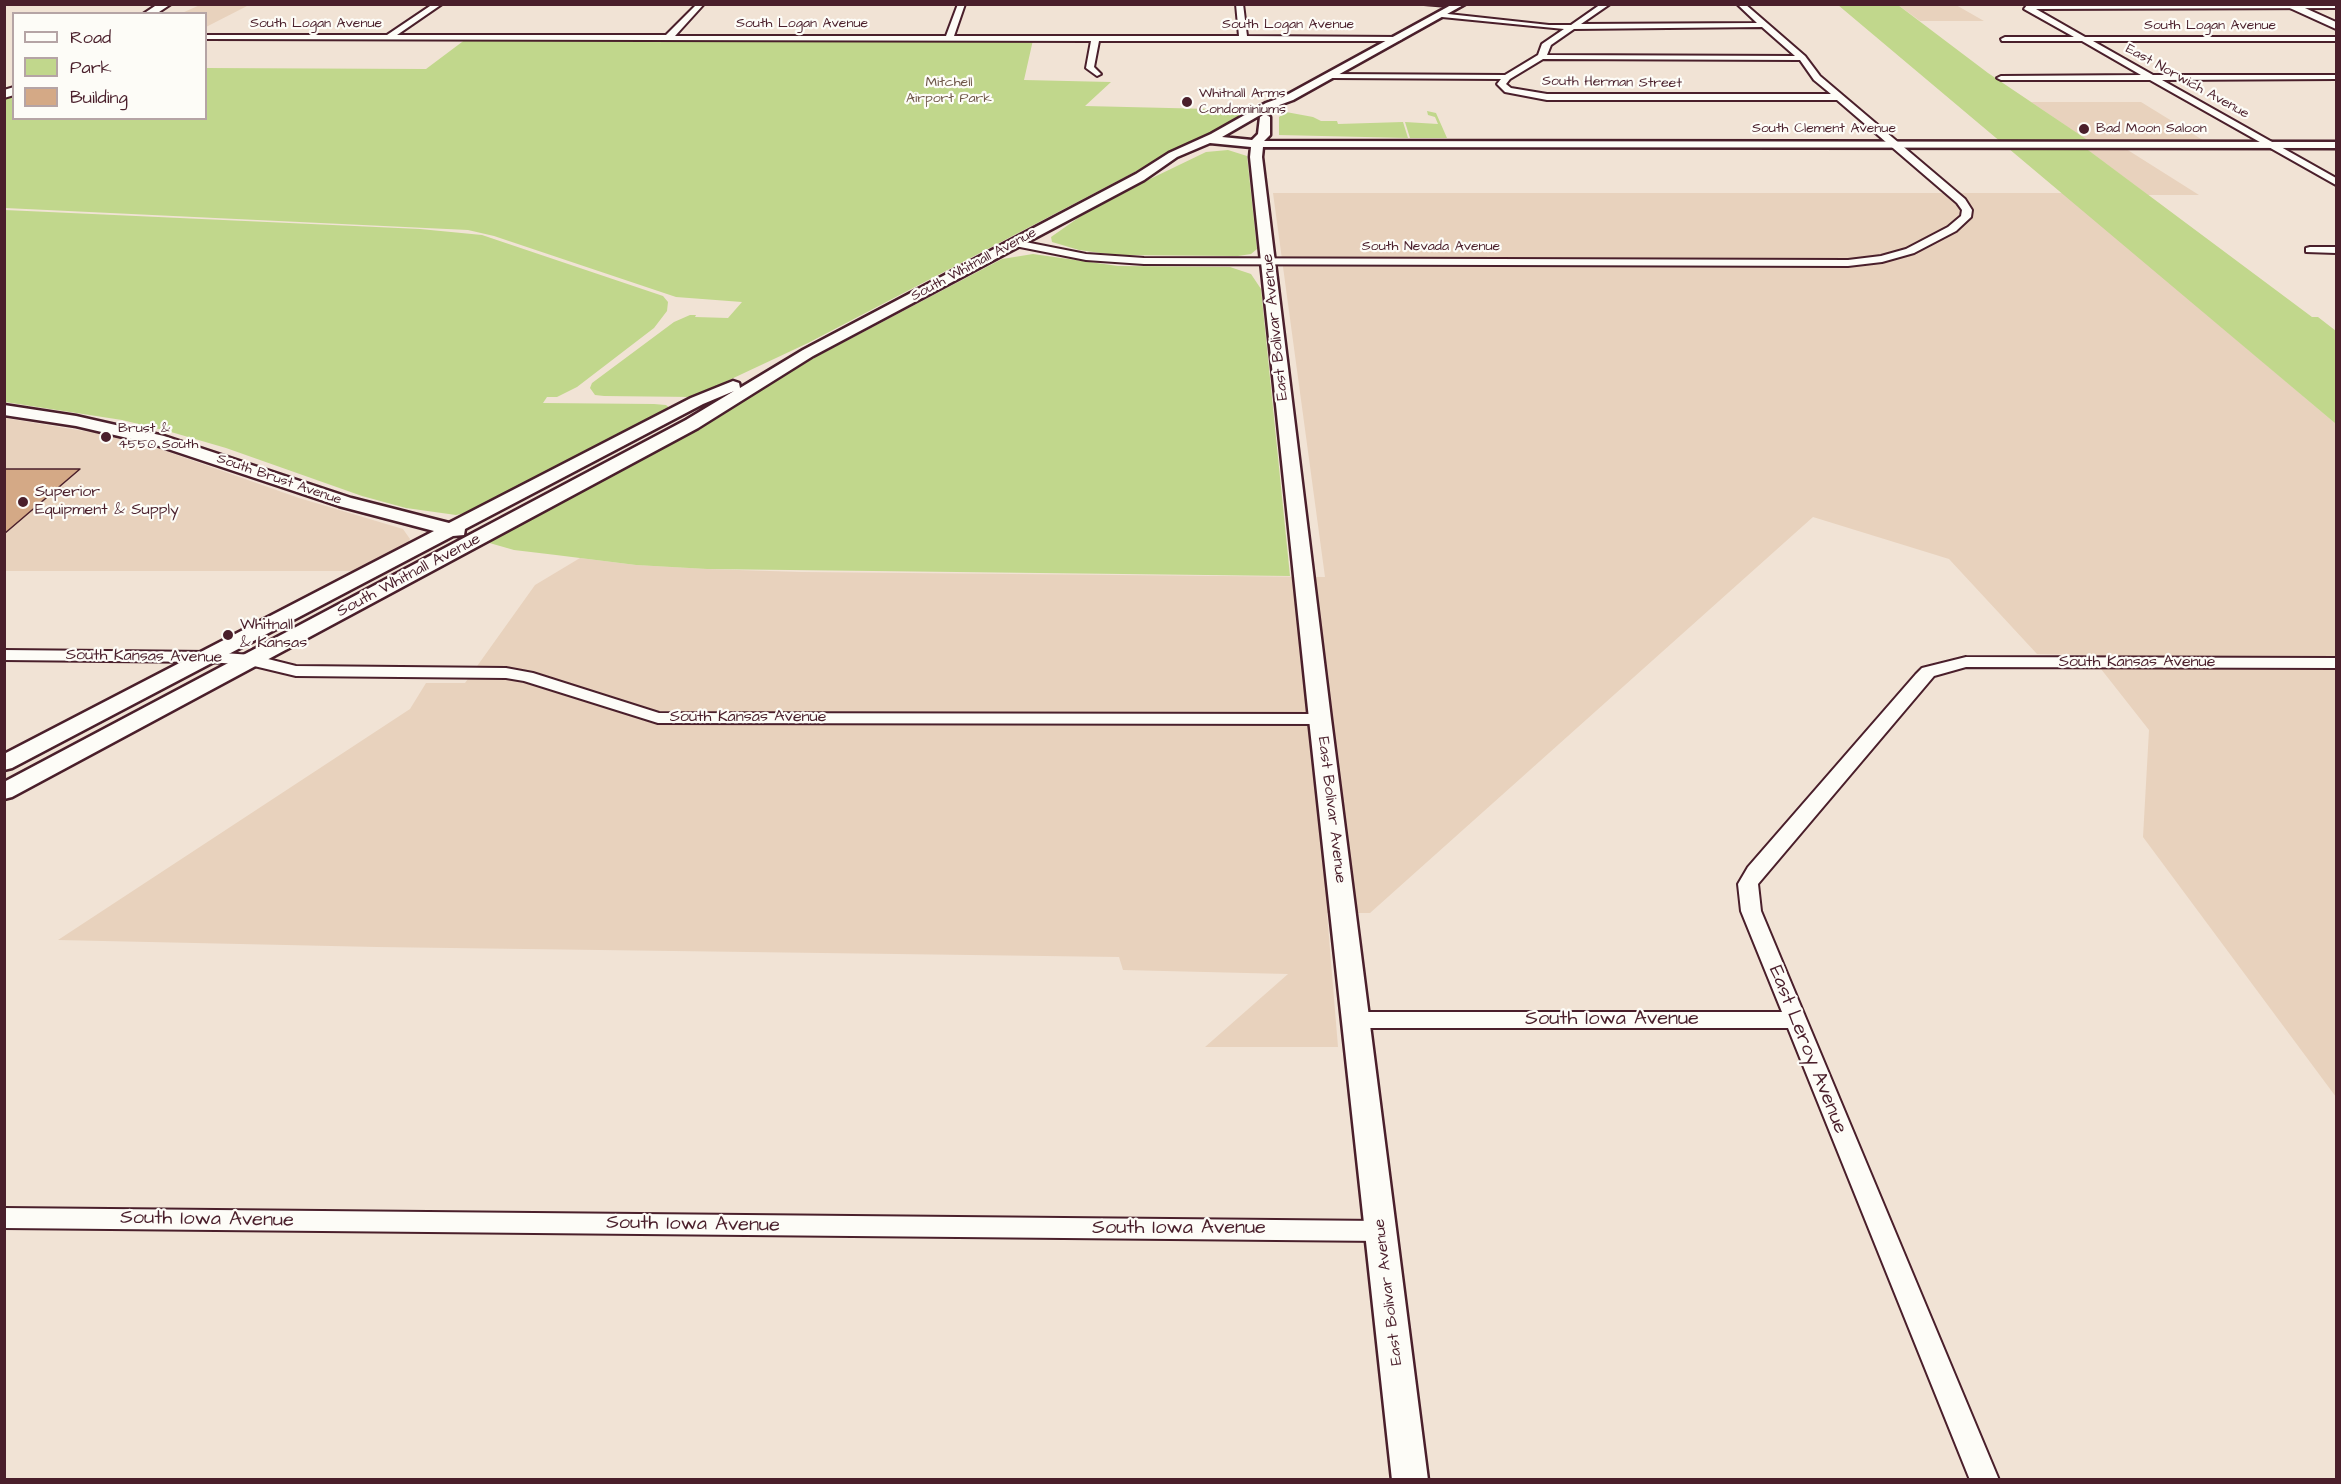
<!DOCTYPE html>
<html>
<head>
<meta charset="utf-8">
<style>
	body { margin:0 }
	#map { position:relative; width:2341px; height:1484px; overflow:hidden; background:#f1e3d5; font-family:"Architects Daughter",sans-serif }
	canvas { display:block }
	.frame { position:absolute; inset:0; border:6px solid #4a1f2b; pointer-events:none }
	.legend { position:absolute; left:12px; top:12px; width:195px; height:108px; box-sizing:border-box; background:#fdfcf7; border:2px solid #b5a4a5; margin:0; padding:8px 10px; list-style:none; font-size:18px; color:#4a1f2b }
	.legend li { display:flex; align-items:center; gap:12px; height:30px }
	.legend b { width:30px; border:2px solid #b5a4a5 }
</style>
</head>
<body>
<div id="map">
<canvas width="2341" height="1484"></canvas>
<div class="frame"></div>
<ul class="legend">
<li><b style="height:8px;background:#fdfcf7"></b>Road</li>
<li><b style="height:16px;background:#c1d78c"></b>Park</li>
<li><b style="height:16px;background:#d4a986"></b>Building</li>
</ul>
</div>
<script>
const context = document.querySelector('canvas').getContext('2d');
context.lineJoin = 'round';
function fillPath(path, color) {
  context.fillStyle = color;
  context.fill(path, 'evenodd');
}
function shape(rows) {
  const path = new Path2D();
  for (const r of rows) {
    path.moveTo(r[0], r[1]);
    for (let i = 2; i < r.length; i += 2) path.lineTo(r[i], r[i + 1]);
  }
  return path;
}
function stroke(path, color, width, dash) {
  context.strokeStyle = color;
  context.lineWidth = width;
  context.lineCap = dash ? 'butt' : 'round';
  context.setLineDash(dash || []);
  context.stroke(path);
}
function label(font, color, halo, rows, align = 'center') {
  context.font = font + ' "Architects Daughter",sans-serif';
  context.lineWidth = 4.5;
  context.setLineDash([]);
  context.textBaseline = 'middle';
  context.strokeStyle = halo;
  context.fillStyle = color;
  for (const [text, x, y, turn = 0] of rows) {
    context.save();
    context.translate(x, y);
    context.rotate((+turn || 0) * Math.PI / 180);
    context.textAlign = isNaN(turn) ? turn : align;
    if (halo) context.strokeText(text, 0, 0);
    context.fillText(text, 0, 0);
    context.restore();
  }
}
const built = shape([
	[200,5,200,4,249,5,206,27,206,14,182,13],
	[1898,5,1956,5,1984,21,1920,21],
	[2031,102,2141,102,2206,142,2115,142,2199,195,2148,195,2085,148,2097,147],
	[1273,193,2064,193,2336,424,2336,1097,2143,837,2149,730,2090,655,2037,654,1949,559,1813,517,1370,913,1327,913,1338,1047,1205,1047,1288,974,1123,970,1119,957,377,947,58,940,410,709,426,683,465,683,535,585,580,558,636,565,707,569,801,572,1325,577],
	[5,418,96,433,160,449,299,498,403,529,410,539,405,548,359,571,5,571]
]);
const green = shape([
	[1838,5,1898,5,1988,73,2089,141,2076,141,2312,317,2318,317,2336,331,2336,424],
	[466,39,1033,40,1024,80,1111,82,1085,106,1253,110,808,343,693,397,604,396,595,395,590,388,592,383,674,322,690,315,696,315,695,317,728,318,742,302,676,297,494,236,468,230,5,208,5,99,13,95,14,118,206,118,206,68,426,69],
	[1427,111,1436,113,1447,138,1410,138,1405,122,1438,124,1435,117,1428,115],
	[1286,112,1313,117,1321,121,1337,121,1338,124,1403,122,1408,138,1279,135,1279,117],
	[1228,150,1247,156,1257,249,1251,254,1238,256,1115,255,1079,250,1052,242,1051,237,1081,216,1150,179,1206,152],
	[5,210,420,229,482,235,663,296,668,302,667,311,654,328,577,387,557,397,547,397,543,403,654,404,666,405,671,409,473,511,456,515,406,508,362,496,226,448,171,432,122,420,5,402],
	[1033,254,1118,266,1230,267,1251,274,1261,289,1290,576,707,569,636,565,556,555,514,550,486,542,696,429,812,359,1002,259]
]);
const building = shape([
	[4,469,80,469,4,534,4,469]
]);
const minor = shape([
	[433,4,442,4,397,35,666,35,697,4,704,4,675,36,946,36,958,4,965,4,954,36,1239,36,1236,4,1243,4,1247,36,1398,37,1402,39,1398,41,1099,41,1094,67,1101,74,1097,76,1086,68,1091,41,206,39,206,35,387,35,433,4],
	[1424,4,1462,4,1463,5,1459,7,1424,4],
	[1601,4,1610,4,1581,24,1757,23,1737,4,1745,4,1805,56,1820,76,1965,199,1972,210,1971,217,1956,231,1914,253,1882,262,1848,266,1144,264,1086,260,1015,246,1010,243,1015,240,1086,254,1144,258,1848,260,1881,256,1906,249,1948,227,1961,216,1962,210,1957,203,1837,100,1547,100,1505,92,1497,84,1501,79,1332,78,1328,76,1332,74,1505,75,1538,55,1542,44,1564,29,1442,17,1439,13,1549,25,1571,25,1601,4],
	[1762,27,1795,56,1547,55,1551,45,1574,29,1762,27],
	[1543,59,1800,60,1814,80,1831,94,1547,94,1511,88,1506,84,1510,79,1543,59],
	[2336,4,2336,8,2036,9,2085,37,2336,37,2336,41,2093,41,2153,75,2336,75,2336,79,2162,80,2336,178,2336,185,2150,80,2001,80,1997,78,2001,76,2141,75,2082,41,2002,41,2001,39,2005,37,2074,37,2024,9,2027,5,2336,4],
	[2310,247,2336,247,2336,253,2306,252,2306,248,2310,247],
	[4,650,209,652,252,655,296,666,506,668,533,673,659,713,1320,714,1326,715,1329,719,1326,723,1320,724,658,723,524,681,506,678,296,676,250,665,209,662,4,660,4,650],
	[1966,657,2336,658,2336,668,1966,667,1934,676,1758,884,1761,911,1999,1480,1970,1480,1788,1028,1357,1028,1349,1026,1346,1020,1349,1014,1357,1012,1782,1012,1741,911,1738,884,1748,867,1916,674,1922,668,1966,657],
	[4,1208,1382,1221,1391,1224,1395,1231,1391,1238,1382,1241,4,1228,4,1208]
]);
const tertiary = shape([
	[1453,4,1465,4,1293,100,1274,107,1222,137,1252,140,1258,134,1260,117,1265,114,1270,117,1270,135,1264,141,2336,142,2336,148,1263,147,1262,157,1331,719,1428,1480,1392,1480,1309,719,1250,157,1251,147,1210,143,1177,157,1144,180,813,356,698,428,12,797,4,799,4,782,686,420,734,391,703,404,465,529,464,535,453,536,12,768,4,770,4,754,434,531,339,506,153,444,76,426,4,415,4,405,76,416,164,436,351,498,449,523,691,398,733,381,739,383,740,388,803,350,1136,174,1169,153,1211,134,1266,103,1285,96,1453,4]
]);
const secondary = shape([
	[158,4,171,4,156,14,143,14,158,4],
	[2281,4,2296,4,2336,22,2336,29,2281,4],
	[14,87,14,95,4,98,4,90,14,87]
]);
const markers = [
	[1187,102,6,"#4a1f2b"],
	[2084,129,6,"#4a1f2b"],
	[106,437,6,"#4a1f2b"],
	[23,502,6,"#4a1f2b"],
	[228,635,6,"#4a1f2b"]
];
const farStreetnames = [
	["South Logan Avenue",316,24],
	["South Logan Avenue",802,24],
	["South Logan Avenue",1288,25],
	["South Logan Avenue",2210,26],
	["East Norwich Avenue",2187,82,29],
	["South Herman Street",1612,83,1],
	["South Clement Avenue",1824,129],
	["South Nevada Avenue",1431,247],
	["South Whitnall Avenue",974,265,-28],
	["South Brust Avenue",279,480,19]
];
const farParknames = [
	["Mitchell",949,83],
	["Airport Park",949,99]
];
const farPoinames = [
	["Whitnall Arms",1199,94],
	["Condominiums",1199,110],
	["Bad Moon Saloon",2096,129],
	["Brust &",118,429],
	["4550 South",118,445]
];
const streetNames = [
	["East Bolivar Avenue",1276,327,-96],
	["South Whitnall Avenue",409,576,-28],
	["South Kansas Avenue",144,657,1],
	["South Kansas Avenue",2137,663],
	["South Kansas Avenue",748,718],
	["East Bolivar Avenue",1331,810,83],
	["East Bolivar Avenue",1389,1292,-97]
];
const poiNames = [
	["Superior",35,493],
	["Equipment & Supply",35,511],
	["Whitnall",240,626],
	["& Kansas",240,644]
];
const nearStreetnames = [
	["South Iowa Avenue",1612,1020],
	["East Leroy Avenue",1807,1050,68],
	["South Iowa Avenue",207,1220,1],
	["South Iowa Avenue",693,1225,1],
	["South Iowa Avenue",1179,1229]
];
fillPath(built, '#e8d2bd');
fillPath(green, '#c1d78c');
fillPath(building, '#d4a986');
stroke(building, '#4a1f2b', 1.5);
stroke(minor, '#4a1f2b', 4);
stroke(tertiary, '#4a1f2b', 5);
stroke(secondary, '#4a1f2b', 4);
fillPath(minor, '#fdfcf7');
fillPath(tertiary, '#fdfcf7');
fillPath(secondary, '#fdfcf7');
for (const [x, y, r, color] of markers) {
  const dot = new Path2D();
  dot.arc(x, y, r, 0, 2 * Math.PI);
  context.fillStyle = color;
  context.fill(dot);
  stroke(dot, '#fdfcf7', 2);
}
label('14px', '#4a1f2b', '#fdfcf7', farStreetnames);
label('14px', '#6e5648', '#fdfcf7', farParknames);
label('14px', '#4a1f2b', '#fdfcf7', farPoinames, 'left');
label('16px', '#4a1f2b', '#fdfcf7', streetNames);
label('16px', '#4a1f2b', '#fdfcf7', poiNames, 'left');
label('20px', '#4a1f2b', '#fdfcf7', nearStreetnames);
</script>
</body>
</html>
